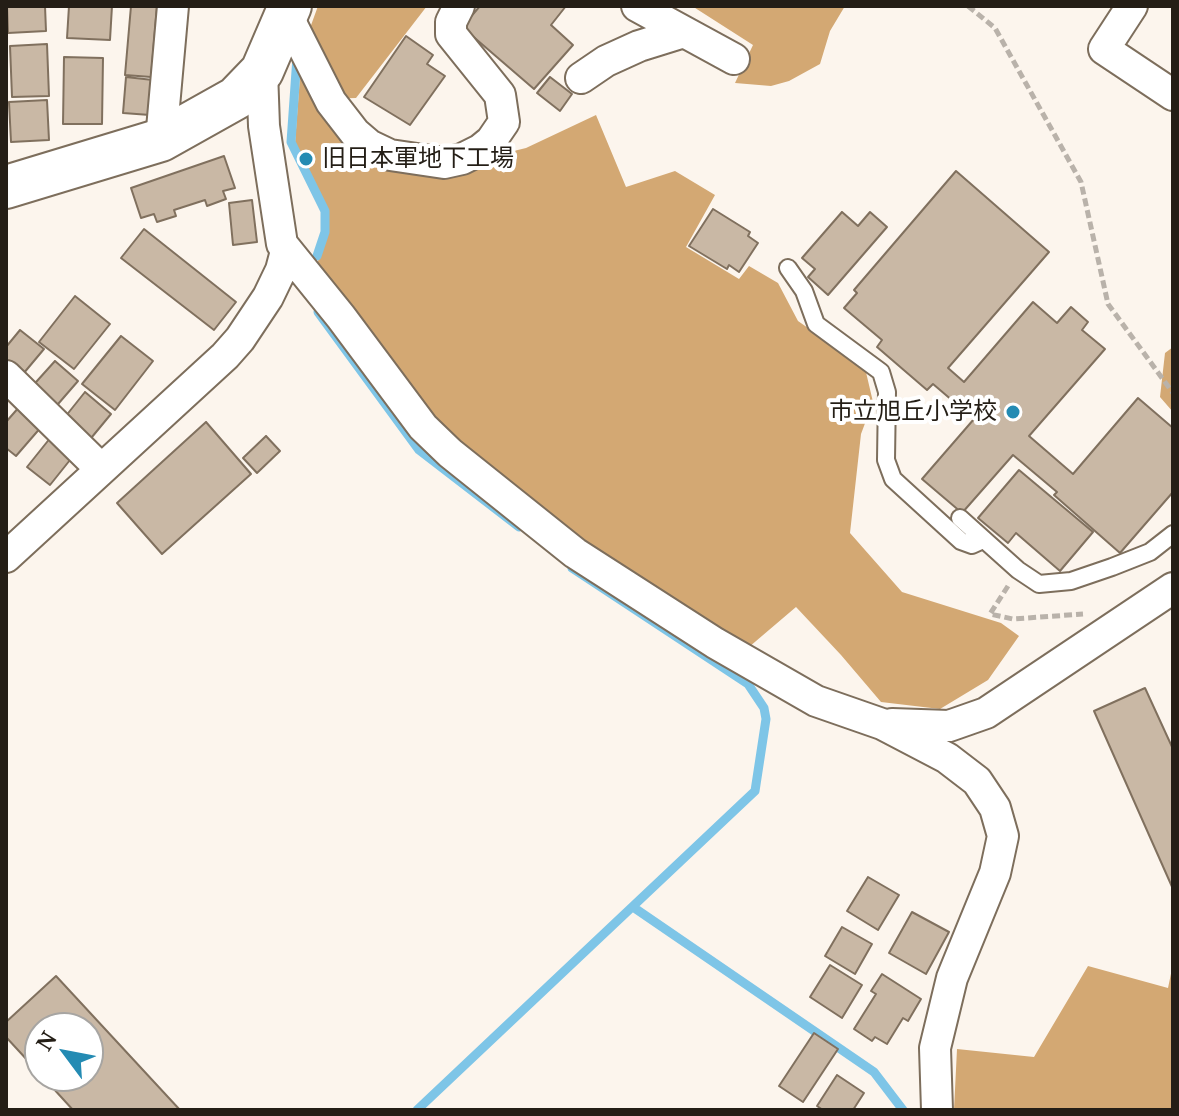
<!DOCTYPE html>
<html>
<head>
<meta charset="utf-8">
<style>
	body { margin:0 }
	#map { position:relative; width:1179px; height:1116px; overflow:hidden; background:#fcf5ed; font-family:"Noto Serif",serif }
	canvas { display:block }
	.frame { position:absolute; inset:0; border:8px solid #241e16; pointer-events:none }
	.north { position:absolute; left:24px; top:1012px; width:80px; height:80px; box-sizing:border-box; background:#fff; border:2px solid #a7a5a2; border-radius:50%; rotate:302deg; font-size:22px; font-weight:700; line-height:32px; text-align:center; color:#241e16 }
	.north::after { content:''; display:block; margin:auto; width:28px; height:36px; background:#248bb3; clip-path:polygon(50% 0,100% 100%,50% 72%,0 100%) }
</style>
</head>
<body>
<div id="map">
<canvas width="1179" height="1116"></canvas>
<div class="frame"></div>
<div class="north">N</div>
</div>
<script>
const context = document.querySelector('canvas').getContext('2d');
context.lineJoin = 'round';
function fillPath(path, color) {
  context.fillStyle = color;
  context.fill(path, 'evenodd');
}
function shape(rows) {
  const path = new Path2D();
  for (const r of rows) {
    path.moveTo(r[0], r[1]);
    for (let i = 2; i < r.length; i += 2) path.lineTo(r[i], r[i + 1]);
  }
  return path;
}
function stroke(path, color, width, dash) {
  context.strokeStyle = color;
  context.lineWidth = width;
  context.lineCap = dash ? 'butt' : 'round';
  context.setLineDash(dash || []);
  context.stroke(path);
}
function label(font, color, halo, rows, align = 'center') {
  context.font = font + ' "Noto Serif","Noto Sans JP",serif';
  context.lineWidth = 8;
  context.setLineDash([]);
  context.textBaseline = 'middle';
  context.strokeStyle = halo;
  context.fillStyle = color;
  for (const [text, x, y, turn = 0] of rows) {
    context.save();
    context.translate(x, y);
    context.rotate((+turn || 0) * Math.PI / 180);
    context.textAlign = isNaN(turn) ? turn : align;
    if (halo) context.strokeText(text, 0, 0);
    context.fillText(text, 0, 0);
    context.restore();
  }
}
const forest = shape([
	[318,6,427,6,356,98,323,99,333,123,444,168,526,148,596,115,626,187,675,171,715,195,686,247,739,279,749,266,778,283,798,321,865,368,873,402,861,434,850,533,902,592,1001,623,1019,636,988,680,940,709,881,702,841,655,796,607,749,647,581,546,431,419,317,264,328,232,328,210,295,143,302,50],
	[692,6,845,6,830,31,820,64,789,81,771,86,735,83,753,45],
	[1173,347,1173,412,1160,397,1165,353],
	[1173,964,1173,1110,954,1110,957,1049,1034,1057,1088,966,1168,988]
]);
const stream = shape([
	[297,57,291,142,325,211,325,232,317,256],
	[318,312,419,450,519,527],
	[633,907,874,1072,903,1110],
	[417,1110,755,791,766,719,764,708,748,684,572,568]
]);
const building = shape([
	[7,6,45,6,46,31,8,33,7,6],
	[69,6,112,6,110,40,67,38,69,6],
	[131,6,157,6,151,77,125,75,131,6],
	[480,6,566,6,551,25,573,45,534,89,462,27,480,6],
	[406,36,433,55,427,64,445,76,410,125,364,97,406,36],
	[47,44,49,96,12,97,10,46,47,44],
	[64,57,103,58,102,124,63,124,64,57],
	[126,77,153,80,150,115,123,113,126,77],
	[550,77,572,94,560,111,537,93,550,77],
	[47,100,49,140,11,142,9,102,47,100],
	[224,156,235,188,223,191,226,199,207,206,205,200,174,210,176,216,157,222,154,214,141,218,131,188,224,156],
	[956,171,1049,252,948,368,964,382,1033,302,1057,323,1071,307,1088,322,1082,330,1105,349,1029,436,1073,474,1138,398,1173,428,1173,492,1120,553,1054,495,1057,492,1013,455,962,513,922,479,974,419,933,384,927,390,877,347,882,340,844,308,857,293,854,290,956,171],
	[252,200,257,242,233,245,229,203,252,200],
	[713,209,750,232,748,236,758,243,739,272,729,265,727,269,689,246,713,209],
	[842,212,858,226,870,212,887,227,828,295,808,277,815,269,802,258,842,212],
	[144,229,236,302,214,330,121,258,144,229],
	[75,296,110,324,74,369,39,342,75,296],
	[20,330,44,349,18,380,6,370,6,347,20,330],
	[121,336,153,361,115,410,82,384,121,336],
	[55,361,78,381,52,411,28,391,55,361],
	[85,392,111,414,87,443,61,422,85,392],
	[20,406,42,426,16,456,6,448,6,422,20,406],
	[206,422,251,474,162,554,117,503,206,422],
	[266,436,280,451,257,473,243,458,266,436],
	[51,437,74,455,50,485,27,467,51,437],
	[1019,470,1093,532,1060,571,1016,533,1008,543,978,518,1019,470],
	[1145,688,1173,749,1173,889,1094,711,1145,688],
	[868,877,899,895,878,930,847,911,868,877],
	[912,912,949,932,926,974,889,953,912,912],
	[842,927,872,944,855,974,825,956,842,927],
	[830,965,862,985,842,1018,810,997,830,965],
	[882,974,921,999,908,1021,903,1018,887,1044,875,1037,872,1041,854,1029,876,994,871,991,882,974],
	[56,976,180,1110,73,1110,42,1076,88,1076,88,1028,40,1028,40,1074,6,1037,6,1022,56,976],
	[814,1033,838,1049,803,1102,779,1086,814,1033],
	[837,1075,864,1093,853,1110,823,1110,817,1106,837,1075]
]);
const path = shape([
	[968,6,995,28,1081,182,1108,304,1173,393],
	[1008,586,990,614,1013,619,1083,614]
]);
const lane = shape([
	[788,268,804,291,816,324,881,372,887,392,886,460,893,479,961,541,972,545,983,540],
	[960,518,1018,570,1039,584,1071,581,1112,567,1150,552,1173,534]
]);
const street = shape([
	[637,6,734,59],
	[1132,6,1104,49,1173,95],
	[287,15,331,102,355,133,369,145,390,155,444,163,462,159,480,150,491,141,504,122,500,95,451,34,451,22,459,6],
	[262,71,264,126,282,244,341,317,423,427,450,453,575,553,715,643,816,701,882,724,947,758,977,781,995,808,1003,836,995,873,952,978,935,1048,937,1110],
	[581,78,606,61,639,46,684,32],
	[161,140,173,6],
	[6,376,101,469],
	[6,557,225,356,240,339,268,297,281,270,286,251],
	[892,724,949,726,986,713,1173,588]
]);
const secondary = shape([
	[6,187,161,140,236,98,262,71,290,6]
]);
const markers = [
	[306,159,8,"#248bb3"],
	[1013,412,8,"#248bb3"]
];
const poiNames = [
	["旧日本軍地下工場",322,159],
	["市立旭丘小学校",997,412,"right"]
];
fillPath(forest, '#d3a873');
stroke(stream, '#7ec5e7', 9);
fillPath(building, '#c9b8a5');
stroke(building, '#80705e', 2);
stroke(lane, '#7d6e5c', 20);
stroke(street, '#7d6e5c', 34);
stroke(secondary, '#7d6e5c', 46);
stroke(path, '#b9b2aa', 5, [8, 4]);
stroke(lane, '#fff', 16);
stroke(street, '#fff', 30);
stroke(secondary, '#fff', 42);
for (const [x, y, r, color] of markers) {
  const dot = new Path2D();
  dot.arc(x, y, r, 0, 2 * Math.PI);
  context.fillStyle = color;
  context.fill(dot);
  stroke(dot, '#fff', 3);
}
label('24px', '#241e16', '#fff', poiNames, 'left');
</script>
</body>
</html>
